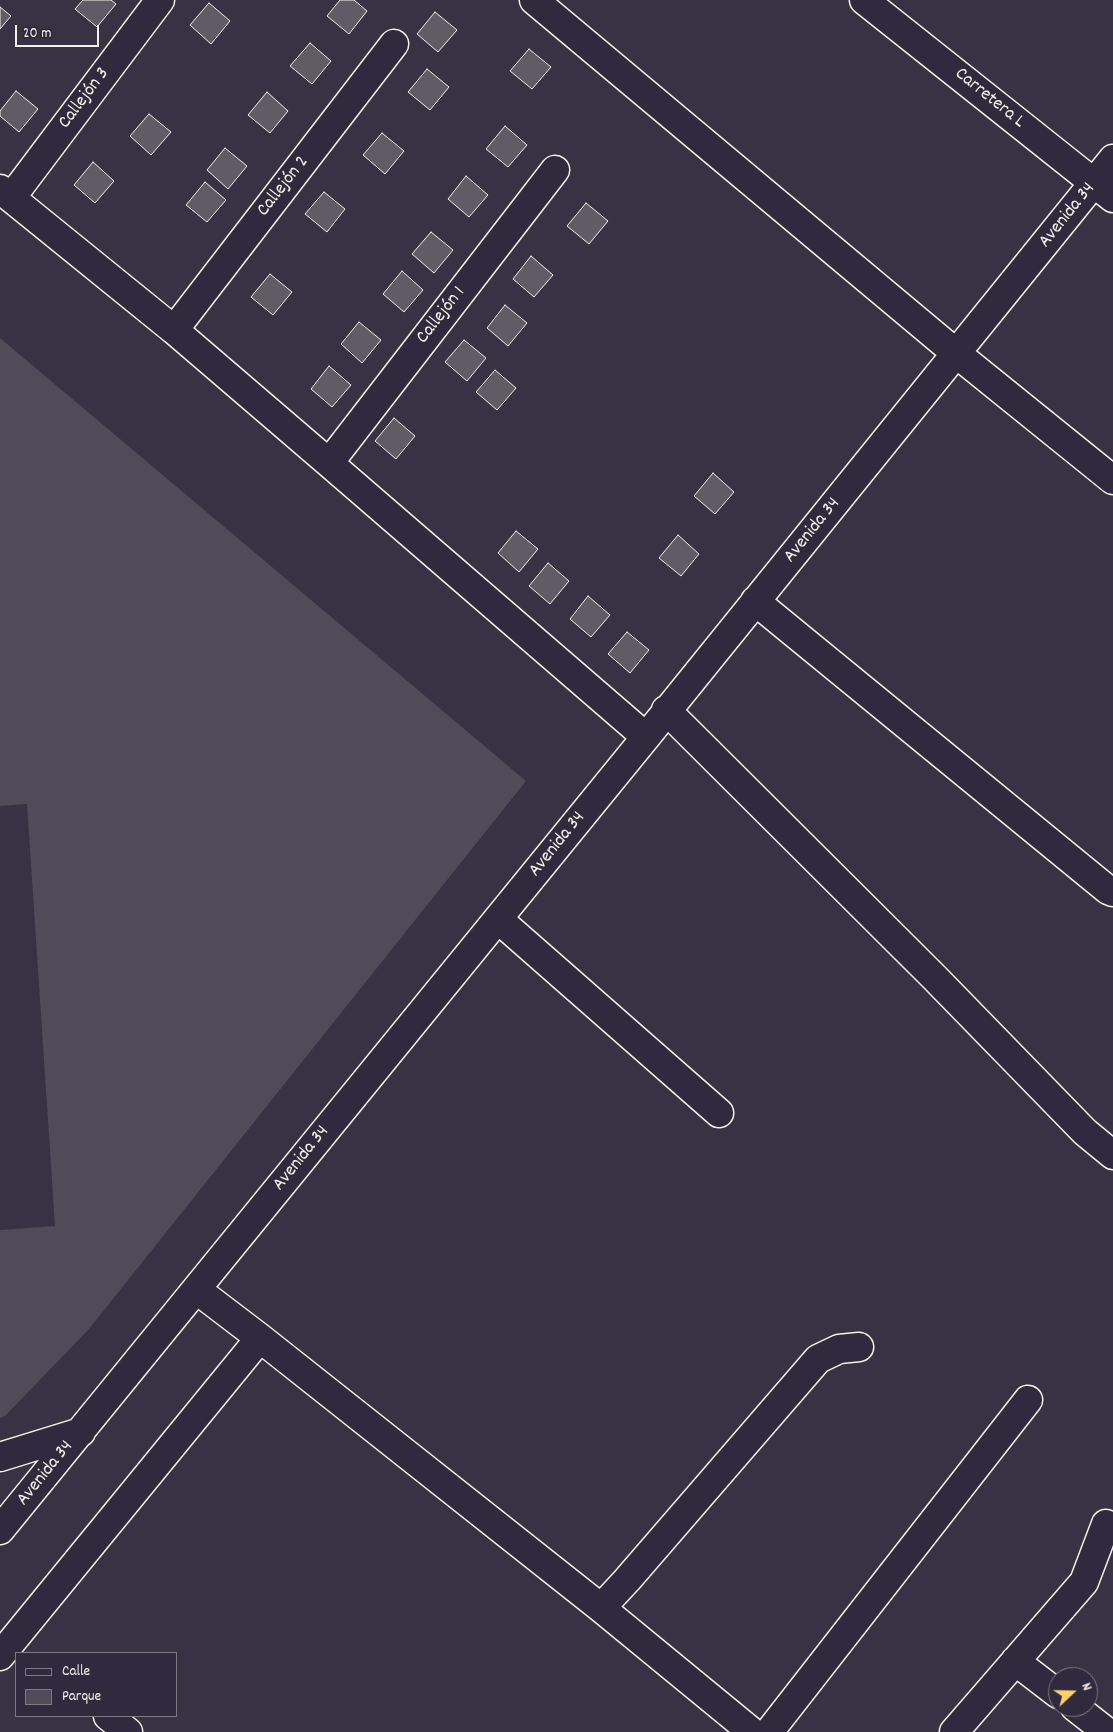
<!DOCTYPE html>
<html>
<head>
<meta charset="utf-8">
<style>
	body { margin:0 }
	#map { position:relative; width:1113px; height:1732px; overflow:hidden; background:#373244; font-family:Dekko,sans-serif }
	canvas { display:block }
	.legend { position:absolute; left:15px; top:1652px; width:162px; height:65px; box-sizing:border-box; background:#2f2a3d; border:1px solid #7e7a81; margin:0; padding:6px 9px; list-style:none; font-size:15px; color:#f4f1e8 }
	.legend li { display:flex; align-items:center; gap:10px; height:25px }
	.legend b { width:25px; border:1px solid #7e7a81 }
	.north { position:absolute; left:1048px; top:1667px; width:50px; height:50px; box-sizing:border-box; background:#2f2a3d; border:1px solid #7e7a81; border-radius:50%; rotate:69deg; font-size:14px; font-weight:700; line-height:20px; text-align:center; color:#f4f1e8 }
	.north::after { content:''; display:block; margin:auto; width:18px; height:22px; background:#ffd166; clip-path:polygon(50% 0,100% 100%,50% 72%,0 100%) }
	.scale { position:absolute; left:15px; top:25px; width:84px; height:22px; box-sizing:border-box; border:2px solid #f4f1e8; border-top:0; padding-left:6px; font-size:15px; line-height:18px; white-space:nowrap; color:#f4f1e8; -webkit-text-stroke:4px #2f2a3d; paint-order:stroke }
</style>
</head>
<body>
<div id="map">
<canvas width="1113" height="1732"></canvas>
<ul class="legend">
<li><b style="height:6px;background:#2f2a3d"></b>Calle</li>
<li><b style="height:14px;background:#504b59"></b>Parque</li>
</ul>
<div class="north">N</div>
<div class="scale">20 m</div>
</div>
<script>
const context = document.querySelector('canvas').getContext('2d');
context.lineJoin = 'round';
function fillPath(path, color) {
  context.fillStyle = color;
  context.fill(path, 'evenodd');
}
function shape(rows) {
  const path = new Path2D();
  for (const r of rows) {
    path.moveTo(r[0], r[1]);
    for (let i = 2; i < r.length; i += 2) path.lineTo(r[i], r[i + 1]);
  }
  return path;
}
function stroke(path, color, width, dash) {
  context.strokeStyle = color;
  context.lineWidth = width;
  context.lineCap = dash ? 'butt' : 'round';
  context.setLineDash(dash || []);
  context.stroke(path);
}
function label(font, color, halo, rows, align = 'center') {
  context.font = font + ' Dekko,sans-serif';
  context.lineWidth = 4;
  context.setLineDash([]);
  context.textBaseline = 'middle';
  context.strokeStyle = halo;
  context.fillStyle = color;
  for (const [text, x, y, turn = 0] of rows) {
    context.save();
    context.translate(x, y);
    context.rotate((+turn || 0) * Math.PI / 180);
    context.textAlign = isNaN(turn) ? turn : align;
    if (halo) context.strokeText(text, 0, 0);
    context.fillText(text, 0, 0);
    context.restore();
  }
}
const green = shape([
	[0,338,526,781,89,1329,5,1416,0,1418,0,1230,55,1226,27,804,0,806]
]);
const building = shape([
	[83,0,111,0,116,4,97,27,75,9,83,0],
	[340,0,354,0,367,11,349,34,327,16,340,0],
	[209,3,230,21,211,44,190,25,209,3],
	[0,7,11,16,0,29,0,7],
	[435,12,457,30,438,52,417,34,435,12],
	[310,43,331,61,312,84,290,66,310,43],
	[529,49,551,67,532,89,510,71,529,49],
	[427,69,449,87,430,110,408,92,427,69],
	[16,91,38,109,19,132,0,116,0,111,16,91],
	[267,92,288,111,270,133,248,115,267,92],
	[149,114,171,132,151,155,130,136,149,114],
	[505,126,527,145,508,167,486,149,505,126],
	[382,133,404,151,385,174,363,155,382,133],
	[225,148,247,166,228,189,207,170,225,148],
	[93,162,114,181,95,203,74,185,93,162],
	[466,176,488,195,469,217,448,199,466,176],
	[205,182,226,200,207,222,186,205,205,182],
	[324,192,345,209,327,232,305,214,324,192],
	[586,203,608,221,589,244,567,226,586,203],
	[431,232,453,250,434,273,412,254,431,232],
	[531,256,553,275,534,297,513,279,531,256],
	[402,271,423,290,404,312,383,294,402,271],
	[270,274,292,292,273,315,251,297,270,274],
	[505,305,527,323,508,346,487,328,505,305],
	[359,322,381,340,362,363,341,344,359,322],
	[464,340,486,358,467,381,445,362,464,340],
	[329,366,351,385,332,407,311,389,329,366],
	[495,370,516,388,497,410,476,392,495,370],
	[394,418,415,436,396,459,375,441,394,418],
	[713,473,734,492,715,514,694,496,713,473],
	[516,531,538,549,519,572,498,553,516,531],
	[678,535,699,554,681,576,659,558,678,535],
	[548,563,569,581,550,604,529,586,548,563],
	[588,596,610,615,591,637,570,619,588,596],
	[627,632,649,650,630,673,608,654,627,632]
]);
const minor = shape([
	[534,0,957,354,1113,480],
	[864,0,1113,198],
	[0,189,174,330,329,463,646,737],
	[11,198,160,0],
	[174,330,394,44],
	[329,463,555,170],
	[755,601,1108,890,1113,892],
	[666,710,935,978,1085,1132,1113,1155],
	[498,919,719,1113],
	[197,1290,260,1338,601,1608,752,1732],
	[0,1457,81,1432],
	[0,1530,646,737,1113,159],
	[601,1608,627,1580,818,1359,839,1349,859,1347],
	[0,1656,260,1338],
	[1015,1661,1058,1694],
	[1075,1707,1107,1732],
	[108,1716,128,1732],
	[769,1732,1028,1400],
	[954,1732,1084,1582,1106,1524]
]);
const streetNames = [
	["Callejón 3",85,99,-53],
	["Carretera L",989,99,39],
	["Callejón 2",284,187,-52],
	["Avenida 34",1068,216,-51],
	["Callejón 1",442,316,-52],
	["Avenida 34",813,531,-51],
	["Avenida 34",558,845,-51],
	["Avenida 34",302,1159,-51],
	["Avenida 34",46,1474,-51]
];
fillPath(green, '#504b59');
fillPath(building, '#5f5c67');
stroke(building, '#f4f1e8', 1);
stroke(minor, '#f4f1e8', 31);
stroke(minor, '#2f2a3d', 28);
label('19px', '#f4f1e8', '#2f2a3d', streetNames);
</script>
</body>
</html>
